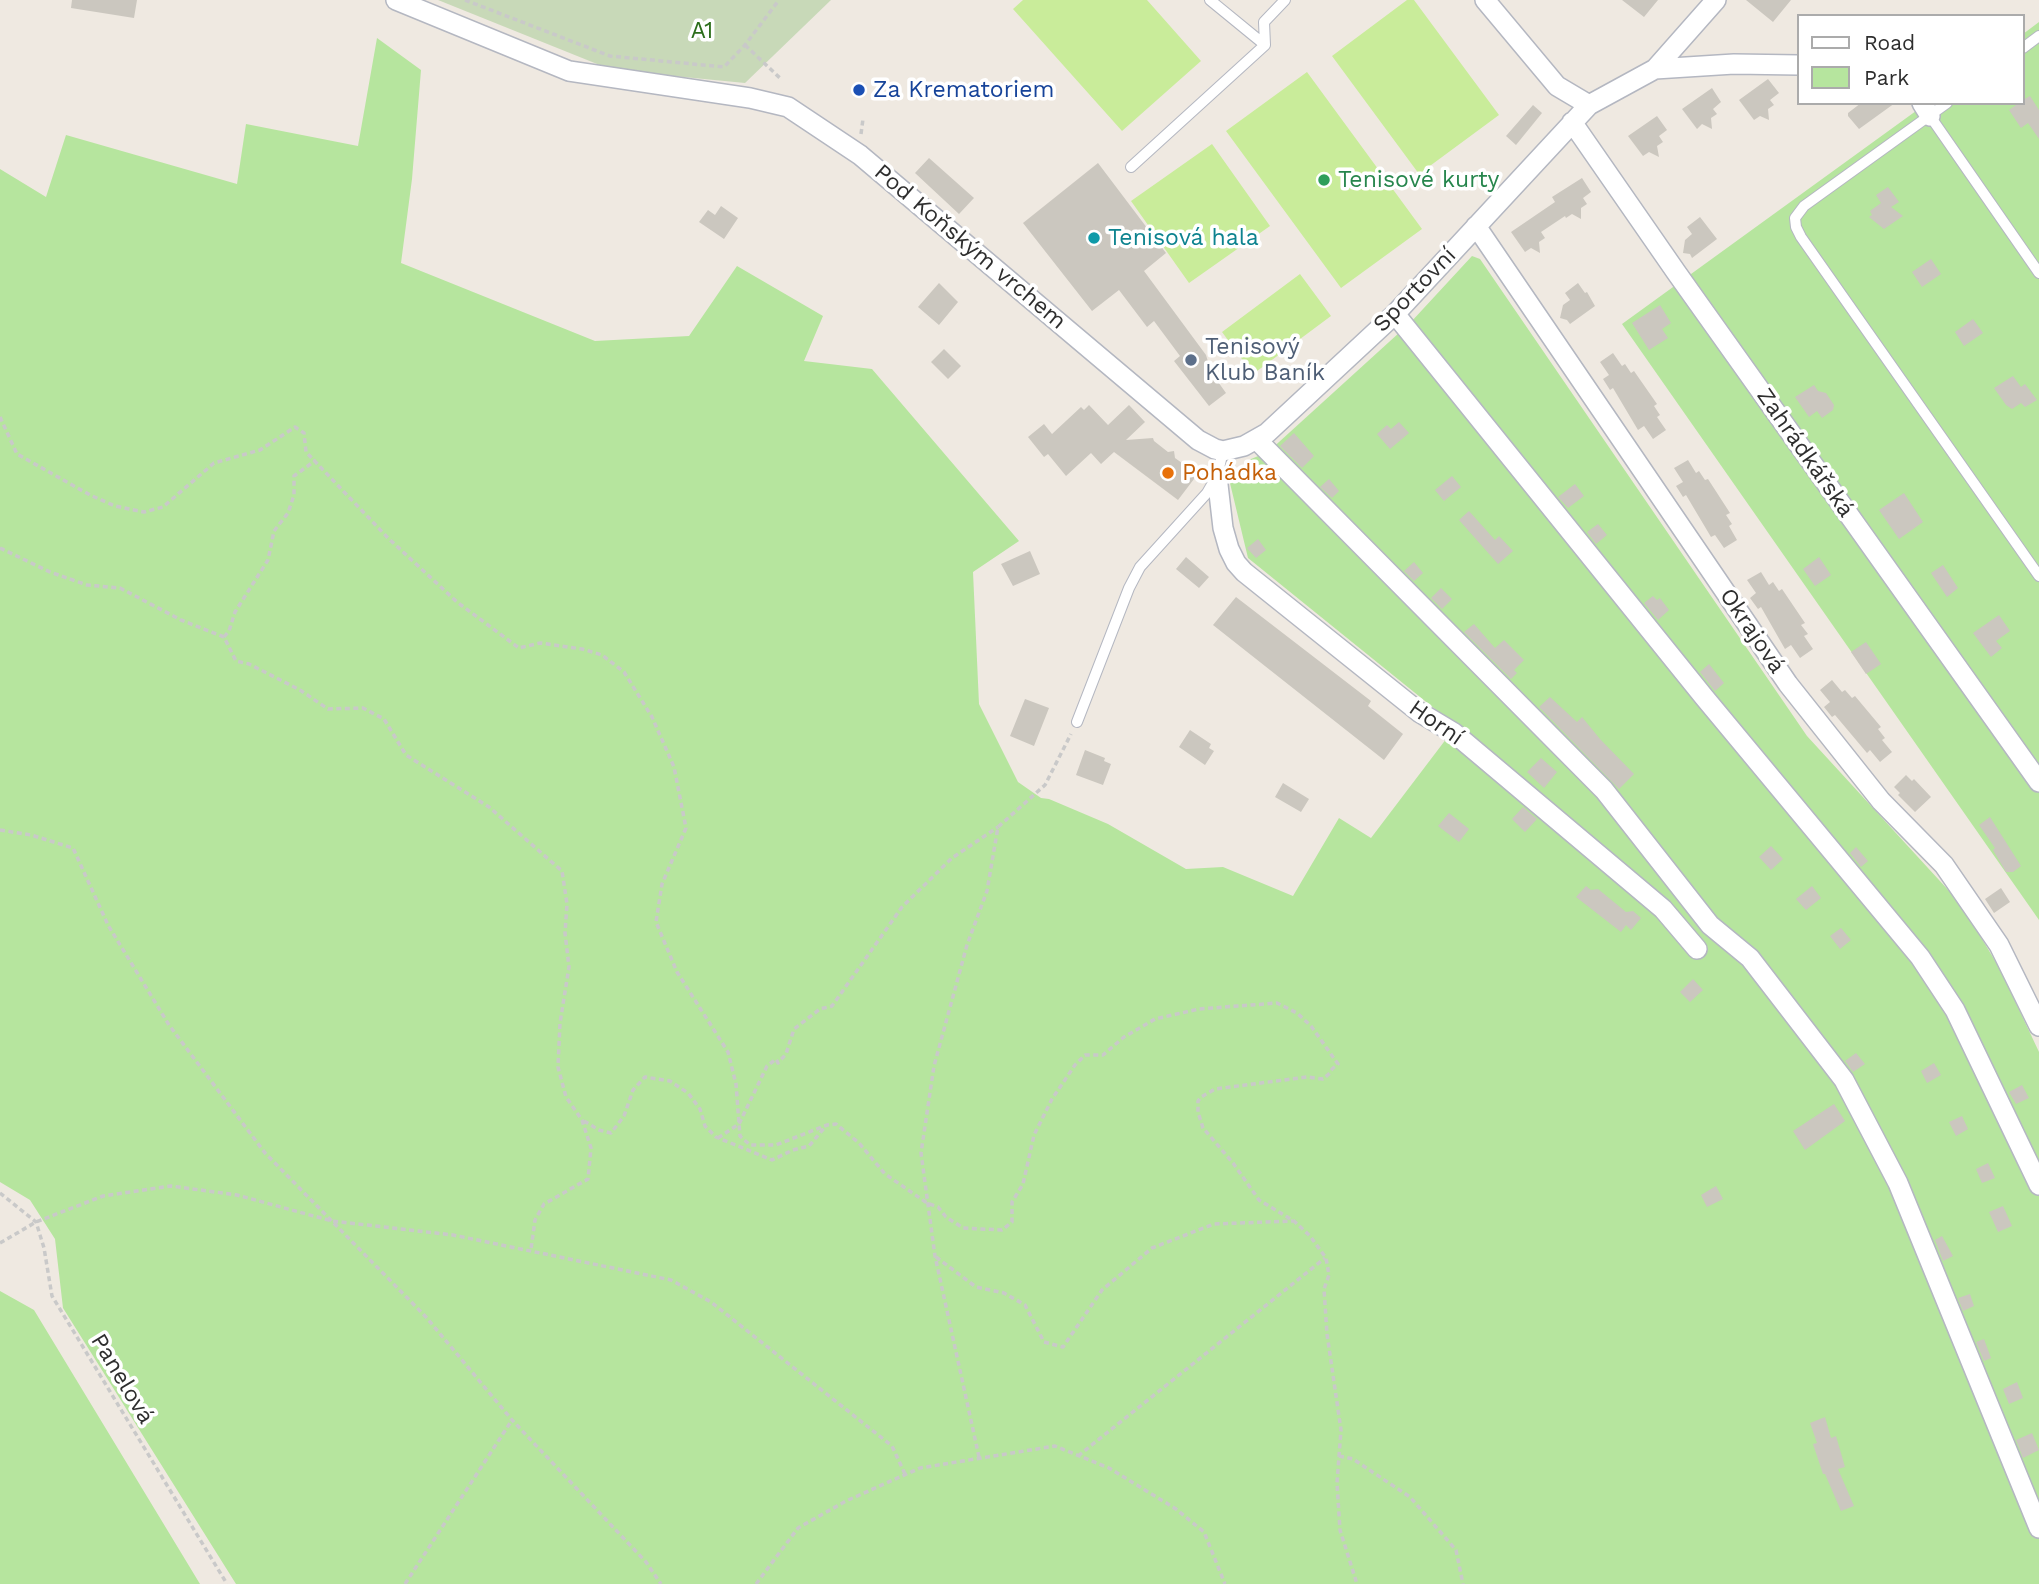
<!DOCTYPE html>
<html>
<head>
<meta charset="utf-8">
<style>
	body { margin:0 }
	#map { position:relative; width:2039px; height:1584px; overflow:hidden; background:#efe9e1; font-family:"Work Sans",sans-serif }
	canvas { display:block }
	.legend { position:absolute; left:1797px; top:14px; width:228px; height:91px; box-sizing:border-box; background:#fff; border:2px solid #ababab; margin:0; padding:9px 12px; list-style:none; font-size:21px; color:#2e2e2e }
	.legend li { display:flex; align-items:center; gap:14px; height:35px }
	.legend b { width:35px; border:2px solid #ababab }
</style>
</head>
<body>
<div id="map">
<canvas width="2039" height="1584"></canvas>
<ul class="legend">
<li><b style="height:9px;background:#fff"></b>Road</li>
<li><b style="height:19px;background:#b6e59e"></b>Park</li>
</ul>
</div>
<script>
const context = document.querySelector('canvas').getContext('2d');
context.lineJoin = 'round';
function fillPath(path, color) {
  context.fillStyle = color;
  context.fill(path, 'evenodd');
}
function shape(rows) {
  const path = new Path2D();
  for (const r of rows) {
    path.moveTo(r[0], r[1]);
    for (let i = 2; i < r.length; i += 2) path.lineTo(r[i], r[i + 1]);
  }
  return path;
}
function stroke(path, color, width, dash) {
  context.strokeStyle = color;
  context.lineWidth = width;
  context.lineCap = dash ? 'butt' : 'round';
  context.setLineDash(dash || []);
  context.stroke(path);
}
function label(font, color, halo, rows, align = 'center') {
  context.font = font + ' "Work Sans",sans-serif';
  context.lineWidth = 7;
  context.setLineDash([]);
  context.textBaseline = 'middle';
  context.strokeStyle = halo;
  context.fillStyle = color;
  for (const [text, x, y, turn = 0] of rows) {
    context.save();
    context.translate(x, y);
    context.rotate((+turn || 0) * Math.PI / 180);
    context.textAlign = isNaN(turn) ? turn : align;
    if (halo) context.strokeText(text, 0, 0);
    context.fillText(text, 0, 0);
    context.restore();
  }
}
const green = shape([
	[2039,22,2039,920,1622,324,1927,103,2023,103,2023,34],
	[377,38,421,70,412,179,401,263,595,341,689,336,737,266,823,316,804,361,872,369,1019,541,973,572,979,704,1018,782,1041,798,1049,799,1108,824,1186,869,1223,867,1293,896,1339,818,1371,838,1456,726,1248,558,1229,479,1251,459,1268,452,1411,322,1472,256,1480,259,1807,736,1961,904,2000,969,2039,1052,2039,1584,236,1584,63,1308,55,1239,30,1200,0,1182,0,169,46,197,66,135,237,184,246,124,358,146],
	[0,1291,34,1310,200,1584,0,1584]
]);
const cemetery = shape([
	[438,0,831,0,745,83,612,70]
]);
const pitch = shape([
	[1023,0,1147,0,1201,61,1122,131,1013,9],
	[1407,0,1414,0,1499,115,1419,174,1332,56],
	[1307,72,1422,229,1341,288,1226,131],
	[1212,144,1270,226,1189,283,1131,201],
	[1300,274,1331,316,1253,374,1222,332]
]);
const building = shape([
	[72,0,137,0,134,18,71,8],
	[1622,0,1658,0,1644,17],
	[1746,0,1791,0,1773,22],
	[1768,79,1779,93,1770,100,1774,105,1768,109,1769,120,1760,116,1754,120,1739,100],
	[1712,88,1721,102,1713,109,1717,114,1711,118,1712,129,1702,124,1697,129,1682,109],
	[2030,96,2039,110,2039,139,2028,123,2021,128,2009,110,2019,103,2023,103,2023,100],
	[1861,103,1895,103,1859,129,1848,116,1848,113],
	[1533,105,1542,113,1516,145,1506,136],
	[1657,116,1667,130,1659,136,1663,142,1657,146,1659,157,1649,152,1643,156,1628,136],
	[929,158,974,198,959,214,915,173],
	[1098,163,1166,253,1144,271,1206,355,1211,372,1226,393,1209,406,1174,361,1180,356,1154,321,1147,327,1119,290,1092,311,1023,223],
	[1582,178,1591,192,1583,198,1587,204,1581,208,1581,219,1572,214,1566,218,1565,216,1541,232,1545,238,1539,242,1540,253,1531,248,1525,252,1511,232,1555,202,1552,197],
	[1888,187,1899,202,1891,207,1903,216,1884,229,1869,217,1872,215,1870,211,1881,203,1876,195],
	[721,206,738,218,724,239,699,222,708,210,715,215],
	[1700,217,1717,239,1692,258,1690,254,1683,253,1685,240,1692,234,1687,227],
	[1931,259,1941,274,1922,287,1912,272],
	[939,283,958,302,939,325,918,307],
	[1578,283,1585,293,1587,292,1595,306,1570,324,1567,320,1560,318,1563,305,1570,300,1565,293],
	[1660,305,1671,323,1662,329,1668,338,1649,350,1632,323],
	[1973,319,1983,333,1964,346,1955,332],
	[944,349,961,366,948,379,931,362],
	[1613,353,1622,366,1625,364,1631,373,1634,371,1657,404,1654,406,1660,415,1657,417,1666,430,1653,439,1644,426,1638,430,1613,388,1610,390,1603,379,1609,375,1600,362],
	[2013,376,2021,387,2025,384,2037,400,2025,407,2021,403,2012,409,2006,405,1994,388],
	[1814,385,1818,391,1826,393,1834,405,1833,410,1822,418,1817,411,1809,417,1795,397],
	[1089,405,1108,425,1129,405,1145,422,1126,440,1153,438,1154,441,1168,452,1174,451,1175,458,1189,468,1193,468,1194,479,1178,500,1114,452,1101,464,1091,453,1066,476,1048,454,1044,457,1028,437,1044,424,1052,434,1081,407,1084,410],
	[1399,422,1409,433,1390,449,1377,434,1387,425,1391,429],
	[1294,433,1314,456,1302,468,1280,446],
	[1688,460,1696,473,1699,471,1705,480,1708,479,1730,513,1726,515,1732,524,1729,526,1737,540,1724,548,1715,535,1711,537,1686,495,1683,497,1676,486,1683,482,1674,468],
	[1452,476,1461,487,1444,501,1435,490],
	[1329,479,1339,491,1332,498,1320,487],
	[1575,484,1584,496,1568,508,1558,497],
	[1904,493,1923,522,1899,539,1879,510],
	[1469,511,1495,540,1499,536,1513,551,1498,564,1459,520],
	[1598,524,1607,535,1596,544,1587,532],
	[1258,539,1266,550,1256,558,1247,548],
	[1030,551,1040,574,1013,586,1001,564],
	[1186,557,1209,577,1199,588,1176,569],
	[1819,557,1831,575,1815,586,1803,569],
	[1414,562,1423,573,1414,581,1404,571],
	[1943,565,1958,588,1947,597,1931,573],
	[1761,572,1769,585,1773,582,1779,591,1782,589,1805,623,1801,625,1808,634,1804,636,1813,649,1800,658,1791,645,1785,649,1761,607,1758,609,1750,598,1756,593,1747,580],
	[1441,588,1452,599,1442,609,1431,598],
	[1653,596,1657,600,1660,598,1669,610,1658,620,1644,603],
	[1236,597,1371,701,1368,706,1403,734,1384,760,1213,625],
	[1999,615,2010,631,1996,641,2002,648,1991,657,1973,633],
	[1474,624,1495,648,1504,640,1524,660,1514,670,1517,673,1511,679,1464,632],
	[1866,642,1881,664,1866,674,1851,652],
	[1709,664,1724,683,1715,691,1700,672],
	[1832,680,1842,692,1845,690,1852,698,1855,696,1881,727,1878,729,1885,738,1882,740,1892,752,1880,762,1870,750,1867,753,1835,715,1832,717,1824,707,1830,702,1820,690],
	[1550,697,1577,722,1582,717,1600,739,1634,774,1619,789,1539,707],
	[1025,699,1049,708,1034,746,1010,736],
	[1190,730,1211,744,1209,748,1214,751,1205,765,1179,747],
	[1085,750,1105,758,1104,761,1111,764,1103,785,1076,775],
	[1541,758,1557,772,1544,788,1527,772],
	[1906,775,1912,781,1914,779,1931,797,1915,812,1898,795,1900,793,1894,787],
	[1283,783,1309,799,1301,812,1275,797],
	[1523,807,1537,819,1525,832,1512,819],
	[1449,813,1469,829,1459,842,1438,826],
	[1990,817,2021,866,2013,872,2006,872,1993,850,1995,848,1979,825],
	[1771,846,1783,859,1771,870,1759,857],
	[1856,847,1868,861,1861,867,1850,853],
	[1586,886,1591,890,1598,889,1626,912,1633,911,1641,918,1631,930,1626,925,1621,932,1576,897],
	[1812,886,1821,898,1806,910,1796,899],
	[2001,888,2010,902,1994,913,1985,899],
	[1841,928,1851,940,1840,949,1830,936],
	[1693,979,1703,990,1690,1002,1680,992],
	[1856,1053,1865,1064,1853,1072,1845,1061],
	[1934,1063,1941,1075,1927,1083,1921,1071],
	[2022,1085,2029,1098,2016,1104,2009,1092],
	[1834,1104,1845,1121,1805,1150,1793,1131],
	[1962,1116,1968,1129,1956,1136,1949,1122],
	[1988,1163,1995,1178,1982,1183,1976,1169],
	[1716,1186,1723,1199,1707,1207,1701,1195],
	[2003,1206,2012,1226,1998,1232,1989,1212],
	[1942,1236,1953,1256,1943,1261,1935,1240],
	[1970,1294,1974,1306,1963,1311,1958,1298],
	[1984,1339,1991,1358,1984,1361,1976,1342],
	[2017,1382,2023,1398,2009,1404,2003,1389],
	[1825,1417,1831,1438,1836,1436,1845,1467,1838,1469,1854,1506,1841,1511,1825,1474,1823,1474,1813,1444,1817,1443,1810,1423],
	[2032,1433,2039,1450,2023,1458,2016,1440]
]);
const path = shape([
	[465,0,610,56,724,67,745,45,779,0],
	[745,45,781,79],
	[861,134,863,119],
	[0,417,17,454,90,495,115,506,144,512,163,507,214,463,260,450,295,427,304,433,306,452,388,538,457,602,519,648,540,643,582,649,602,655,624,672,652,717,674,767,686,828,662,884,656,922,677,972,728,1052,736,1084,740,1136,750,1145,776,1145,827,1125,836,1124,859,1143,885,1174,927,1203,938,1207,946,1217,963,1228,1002,1230,1012,1222,1012,1202,1023,1184,1034,1135,1052,1099,1075,1065,1085,1055,1103,1055,1124,1037,1155,1019,1199,1009,1277,1003,1297,1013,1311,1026,1338,1064,1332,1069,1330,1073,1323,1079,1307,1077,1215,1089,1201,1097,1198,1101,1198,1112,1203,1128,1233,1163,1259,1200,1294,1221,1310,1236,1326,1258,1329,1275,1324,1289,1327,1334,1341,1430,1337,1483,1340,1530,1357,1584],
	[0,548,50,572,87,585,120,588,181,620,224,637,236,661,249,664,300,690,328,709,363,708,384,719,406,755,489,807,562,871,567,904,565,933,569,967,560,1023,558,1067,566,1097,582,1120,591,1148,588,1179,544,1204,535,1220,531,1249],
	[224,637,229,631,235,612,268,560,274,531,288,513,294,495,294,476,316,460],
	[0,830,31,835,73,848,108,925,169,1025,265,1153,426,1317,512,1420,646,1562,661,1584],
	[584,1121,599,1130,611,1133,624,1116,633,1090,645,1077,670,1081,688,1093,700,1109,705,1126,716,1137,772,1160,793,1150,809,1146,825,1127],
	[718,1138,739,1124,767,1066,776,1059,778,1063,786,1054,794,1029,820,1009,832,1006,902,907,952,858,998,827],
	[0,1193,36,1222,44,1248,52,1296,227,1584],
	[0,1243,36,1222,103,1196,171,1186,237,1195,332,1221,453,1235,671,1280,711,1302,892,1446,905,1474],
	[936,1257,976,1287,1004,1293,1025,1305,1044,1342,1063,1347,1102,1290,1152,1248,1214,1224,1293,1221],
	[1078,1456,1325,1258],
	[1339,1456,1353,1459,1410,1497,1456,1550,1463,1584],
	[979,1457,935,1256,921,1153,934,1066,967,945,987,891,998,827,1045,785,1071,734],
	[405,1584,512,1420],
	[756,1584,798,1528,846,1501,920,1468,1055,1446,1109,1468,1176,1509,1204,1532,1225,1584]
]);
const service = shape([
	[1210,0,1265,45],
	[2023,48,2039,36],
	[1947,103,1804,206,1795,218,1796,227,1801,237,2039,576],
	[1930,116,2039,273],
	[1131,167,1265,45,1264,22,1285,0],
	[1077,722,1129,588,1140,567,1207,493,1217,476,1223,451]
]);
const minor = shape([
	[396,0,569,71,750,98,788,107,860,155,1198,440,1215,449,1223,451,1244,446,1267,433,1395,314,1589,105,1655,69,1734,64,1799,65],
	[1485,0,1557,86,1589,105],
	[1655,69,1716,0],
	[1922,103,1930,116],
	[1572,122,1676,272,2039,782],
	[1476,226,1788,684,1881,801,1944,865,1999,945,2039,1026],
	[1395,314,1704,697,1920,957,1955,1010,2039,1185],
	[1257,440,1604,790,1710,925,1750,958,1844,1080,1898,1183,2039,1528],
	[1217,476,1223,528,1229,549,1236,563,1244,572,1419,712,1454,733,1663,909,1697,949]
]);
const markers = [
	[859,90,7,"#1a4fb4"],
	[1324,180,7,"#2e9e5b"],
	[1094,238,7,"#0f9aa8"],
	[1191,360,7,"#5c6f8a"],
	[1168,473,7,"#e8710a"]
];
const parkNames = [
	["A1",702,31]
];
const transitNames = [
	["Za Krematoriem",873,90]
];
const leisureNames = [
	["Tenisové kurty",1338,180]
];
const cultureNames = [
	["Tenisová hala",1108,238]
];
const streetNames = [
	["Pod Koňským vrchem",970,247,40],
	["Sportovní",1415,290,-46],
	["Zahrádkářská",1805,453,55],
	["Okrajová",1752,631,56],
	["Horní",1436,723,35],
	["Panelová",122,1379,59]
];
const serviceNames = [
	["Tenisový",1205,347],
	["Klub Baník",1205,373]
];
const foodNames = [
	["Pohádka",1182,473]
];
fillPath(green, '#b6e59e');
fillPath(cemetery, '#c8d9b8');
fillPath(pitch, '#c9ec9a');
fillPath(building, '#cbc7bf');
stroke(service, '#b4b7c1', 12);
stroke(minor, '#b4b7c1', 22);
stroke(path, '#c9c9c9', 3.5, [5, 3.5]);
stroke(service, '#fff', 10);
stroke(minor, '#fff', 19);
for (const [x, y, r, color] of markers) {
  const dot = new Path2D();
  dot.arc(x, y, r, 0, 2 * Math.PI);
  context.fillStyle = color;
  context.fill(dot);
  stroke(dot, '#fff', 2.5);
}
label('23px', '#2c6e1b', '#fff', parkNames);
label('23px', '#164399', '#fff', transitNames, 'left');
label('23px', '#27864d', '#fff', leisureNames, 'left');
label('23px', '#0d838f', '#fff', cultureNames, 'left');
label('23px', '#2e2e2e', '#fff', streetNames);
label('23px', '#4e5e75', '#fff', serviceNames, 'left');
label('23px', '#c56008', '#fff', foodNames, 'left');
</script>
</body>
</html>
